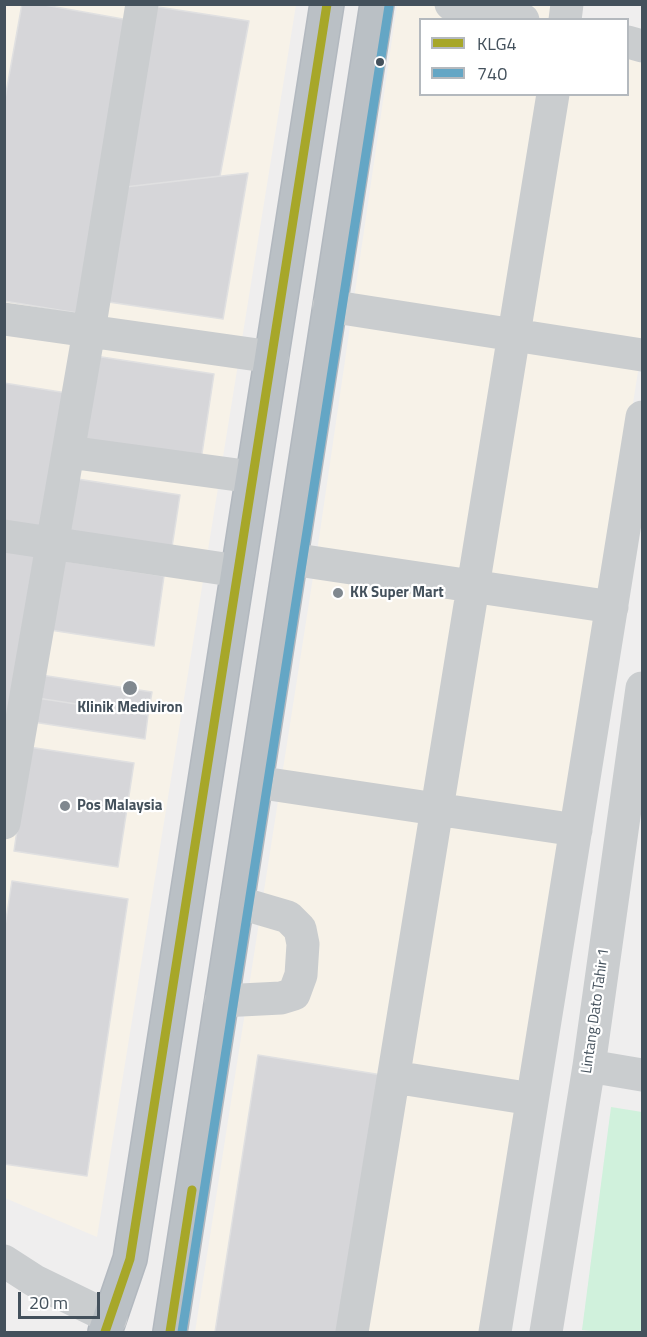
<!DOCTYPE html>
<html>
<head>
<meta charset="utf-8">
<style>
	body { margin:0 }
	#map { position:relative; width:647px; height:1337px; overflow:hidden; background:#efeeee; font-family:"Titillium Web",sans-serif }
	canvas { display:block }
	.frame { position:absolute; inset:0; border:6px solid #44515c; pointer-events:none }
	.legend { position:absolute; left:419px; top:18px; width:210px; height:78px; box-sizing:border-box; background:#fff; border:2px solid #b4b9be; margin:0; padding:8px 10px; list-style:none; font-size:18px; color:#44515c }
	.legend li { display:flex; align-items:center; gap:12px; height:30px }
	.legend b { width:30px; border:2px solid #b4b9be }
	.scale { position:absolute; left:18px; top:1292px; width:82px; height:27px; box-sizing:border-box; border:3px solid #44515c; border-top:0; padding-left:8px; font-size:18px; line-height:21px; white-space:nowrap; color:#44515c; -webkit-text-stroke:4px #fff; paint-order:stroke }
</style>
</head>
<body>
<div id="map">
<canvas width="647" height="1337"></canvas>
<div class="frame"></div>
<ul class="legend">
<li><b style="height:8px;background:#a7a729"></b>KLG4</li>
<li><b style="height:8px;background:#64a6c5"></b>740</li>
</ul>
<div class="scale">20 m</div>
</div>
<script>
const context = document.querySelector('canvas').getContext('2d');
context.lineJoin = 'round';
function fillPath(path, color) {
  context.fillStyle = color;
  context.fill(path, 'evenodd');
}
function shape(rows) {
  const path = new Path2D();
  for (const r of rows) {
    path.moveTo(r[0], r[1]);
    for (let i = 2; i < r.length; i += 2) path.lineTo(r[i], r[i + 1]);
  }
  return path;
}
function stroke(path, color, width, dash) {
  context.strokeStyle = color;
  context.lineWidth = width;
  context.lineCap = dash ? 'butt' : 'round';
  context.setLineDash(dash || []);
  context.stroke(path);
}
function label(font, color, halo, rows, align = 'center') {
  context.font = font + ' "Titillium Web",sans-serif';
  context.lineWidth = 4.5;
  context.setLineDash([]);
  context.textBaseline = 'middle';
  context.strokeStyle = halo;
  context.fillStyle = color;
  for (const [text, x, y, turn = 0] of rows) {
    context.save();
    context.translate(x, y);
    context.rotate((+turn || 0) * Math.PI / 180);
    context.textAlign = isNaN(turn) ? turn : align;
    if (halo) context.strokeText(text, 0, 0);
    context.fillText(text, 0, 0);
    context.restore();
  }
}
const commercial = shape([
	[4,5,296,5,97,1237,5,1198],
	[397,5,560,5,558,19,420,20,420,94,628,94,628,53,642,56,642,359,640,359,486,1332,195,1332,318,545]
]);
const green = shape([
	[611,1107,642,1112,642,1332,601,1332,582,1330]
]);
const building = shape([
	[22,4,39,4,134,21,83,314,4,301,4,104,22,4],
	[152,6,249,21,220,176,125,187,152,6],
	[248,173,223,319,102,301,125,187,248,173],
	[95,356,214,374,201,460,82,442,95,356],
	[4,383,73,394,48,535,4,527,4,383],
	[71,478,180,495,172,547,63,530,71,478],
	[4,546,36,551,4,763,4,546],
	[60,560,164,576,154,646,50,630,60,560],
	[41,675,152,692,148,715,37,698,41,675],
	[37,698,148,715,145,739,33,722,37,698],
	[29,747,134,763,118,867,14,851,29,747],
	[12,881,128,899,87,1176,4,1164,4,932,12,881],
	[258,1055,382,1075,343,1332,215,1332,258,1055]
]);
const minor = shape([
	[451,4,523,20],
	[565,20,567,4],
	[628,42,642,46],
	[329,306,642,355],
	[4,319,272,357],
	[69,452,252,477],
	[4,536,238,571],
	[291,559,612,607],
	[256,782,576,830],
	[4,823,89,331,142,4],
	[221,1001,281,998,294,994,301,975,303,944,300,929,288,917,237,902],
	[589,1066,642,1075],
	[394,1077,532,1099],
	[4,1261,35,1281,111,1318],
	[352,1332,553,94],
	[495,1332,642,417],
	[546,1332,589,1066,642,688]
]);
const highway = shape([
	[105,1332,130,1259,327,4],
	[170,1332,377,4]
]);
const bus1 = shape([
	[105,1332,130,1259,327,4],
	[170,1332,192,1190]
]);
const bus2 = shape([
	[182,1332,389,6]
]);
const markers = [
	[380,62,5,"#44515c"],
	[338,593,6,"#80888f"],
	[130,688,8,"#80888f"],
	[65,806,6,"#80888f"]
];
const poiNames = [
	["KK Super Mart",350,593],
	["Klinik Mediviron",130,708,"center"],
	["Pos Malaysia",77,806]
];
const streetNames = [
	["Lintang Dato Tahir 1",596,1011,-82]
];
fillPath(commercial, '#f7f2e8');
fillPath(green, '#d0f1dc');
fillPath(building, '#d6d6d9');
stroke(building, '#e0e0e1', 1.5);
stroke(highway, '#b2b8bf', 36);
stroke(minor, '#cacdcf', 33);
stroke(highway, '#bac0c5', 33);
stroke(bus1, '#a7a729', 9);
stroke(bus2, '#64a6c5', 9);
for (const [x, y, r, color] of markers) {
  const dot = new Path2D();
  dot.arc(x, y, r, 0, 2 * Math.PI);
  context.fillStyle = color;
  context.fill(dot);
  stroke(dot, '#fff', 2);
}
label('bold 15px', '#44515c', '#fff', poiNames, 'left');
label('15px', '#44515c', '#fff', streetNames);
</script>
</body>
</html>
